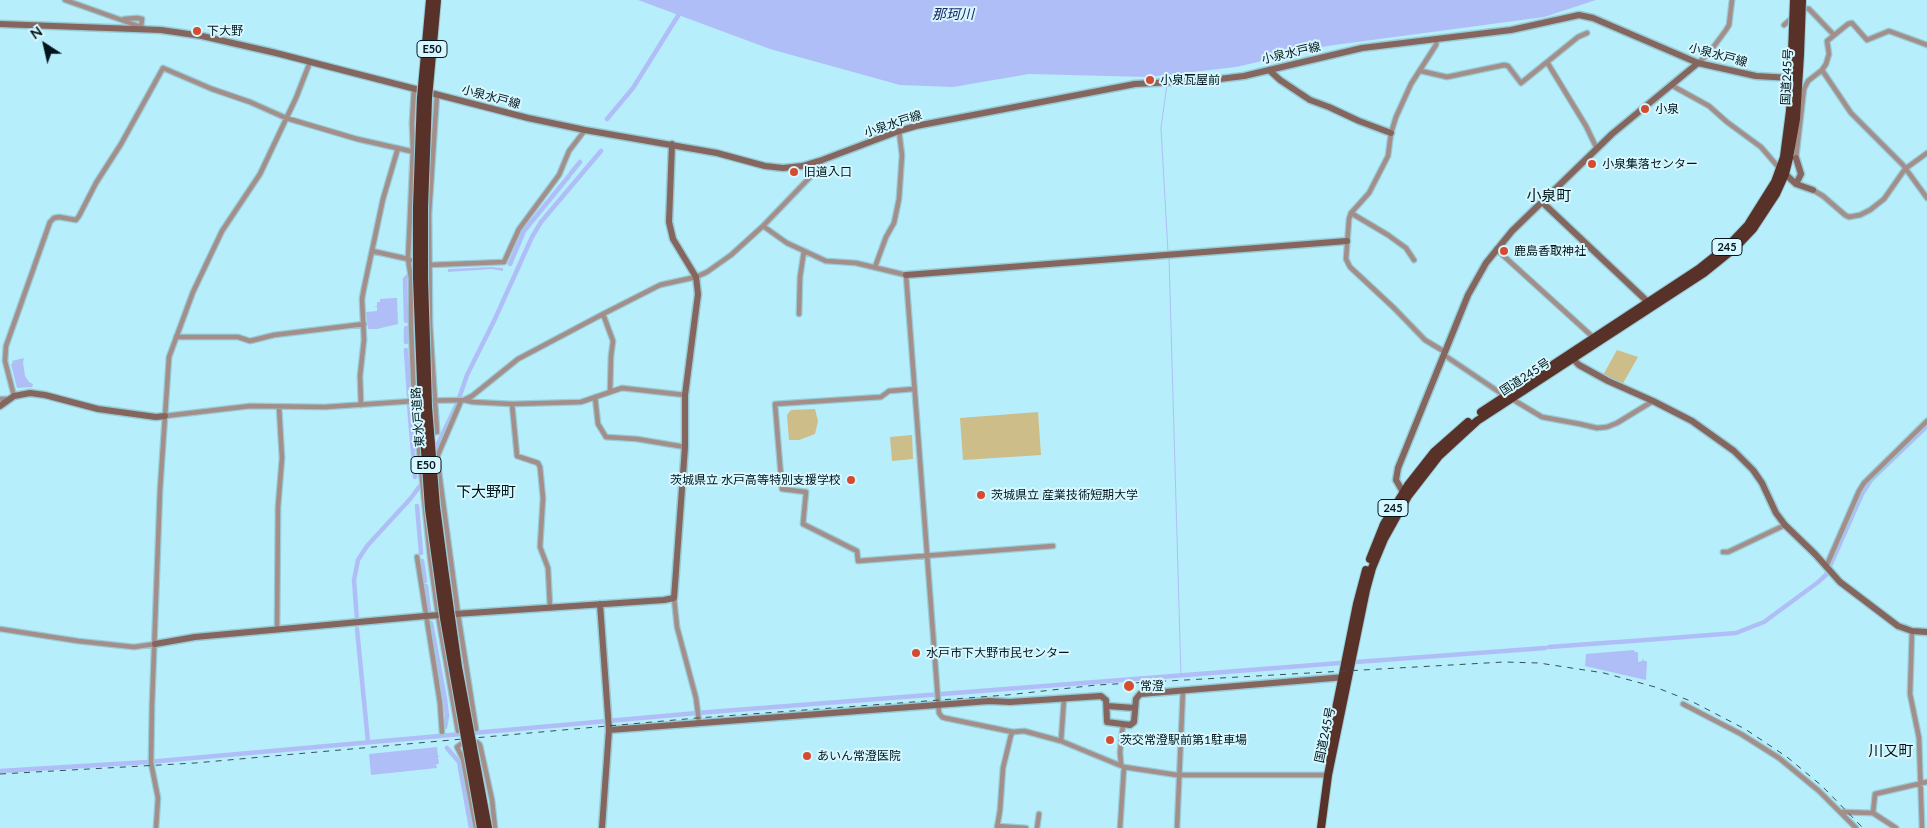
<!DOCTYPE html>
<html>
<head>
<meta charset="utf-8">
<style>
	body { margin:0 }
	#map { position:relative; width:1927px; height:828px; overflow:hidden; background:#b6eefb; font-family:Lato,sans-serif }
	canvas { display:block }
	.north { position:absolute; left:20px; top:20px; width:50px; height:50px; -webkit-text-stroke:4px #d6f7ff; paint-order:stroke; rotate:325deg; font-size:14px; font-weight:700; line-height:20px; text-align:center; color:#01151a }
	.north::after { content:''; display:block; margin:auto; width:18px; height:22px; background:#01151a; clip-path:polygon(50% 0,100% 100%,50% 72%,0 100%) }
</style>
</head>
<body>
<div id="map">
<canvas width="1927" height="828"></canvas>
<div class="north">N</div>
</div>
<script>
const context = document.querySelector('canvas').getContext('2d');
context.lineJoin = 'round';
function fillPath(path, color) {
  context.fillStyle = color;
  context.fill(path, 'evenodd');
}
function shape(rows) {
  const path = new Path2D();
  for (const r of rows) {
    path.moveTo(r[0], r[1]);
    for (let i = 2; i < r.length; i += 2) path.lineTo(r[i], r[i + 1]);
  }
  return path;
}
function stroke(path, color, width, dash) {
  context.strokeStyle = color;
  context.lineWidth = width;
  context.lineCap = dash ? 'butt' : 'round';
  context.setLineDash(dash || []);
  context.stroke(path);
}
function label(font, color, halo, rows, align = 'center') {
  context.font = font + ' Lato,"Noto Sans JP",sans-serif';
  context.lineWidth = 4;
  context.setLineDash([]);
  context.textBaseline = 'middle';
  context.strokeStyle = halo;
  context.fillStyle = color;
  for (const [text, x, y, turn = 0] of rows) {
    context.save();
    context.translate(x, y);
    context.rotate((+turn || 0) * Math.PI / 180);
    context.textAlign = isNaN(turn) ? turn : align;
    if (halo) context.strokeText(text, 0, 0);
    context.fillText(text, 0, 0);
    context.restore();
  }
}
const green = shape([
	[1617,350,1638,357,1622,385,1603,375],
	[815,409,818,421,815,434,799,440,789,440,787,415,791,410],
	[1038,412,1041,455,963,460,960,418],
	[912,435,913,459,892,461,890,437]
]);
const water = shape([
	[638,0,1596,0,1544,17,1327,46,1236,67,1148,77,1029,74,953,87,900,85,770,49],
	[492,267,503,268,503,271,492,269,448,272,448,269],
	[394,298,397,298,398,324,377,329,368,329,366,312,377,311,377,307,374,306,377,306,377,302,380,302,380,299],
	[24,358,23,362,25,376,29,382,33,384,32,387,17,388,11,364,13,363,12,361],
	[1634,650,1635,652,1638,652,1638,662,1642,661,1643,658,1644,661,1647,661,1646,680,1585,666,1586,654],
	[437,747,438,756,441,756,438,757,439,764,436,764,437,768,371,775,369,754]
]);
const stream = shape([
	[1167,84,1161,128,1168,252],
	[1169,257,1181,676]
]);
const canal = shape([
	[607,119,633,88,681,11],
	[571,173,580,162],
	[510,264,524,231,569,176],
	[406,321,405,279,408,276],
	[406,328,406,342],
	[406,350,409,396],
	[409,404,415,477],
	[433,454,457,404,467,375,494,321,532,237,541,222,601,151],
	[417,506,421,553],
	[422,561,425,581],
	[426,586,429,611],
	[357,620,354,580,358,560,367,546,411,498,419,487],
	[431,623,445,699,447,716,445,727],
	[357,629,368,742],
	[1619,642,1736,633,1764,622,1817,583,1826,575,1862,494,1871,480,1927,426],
	[1549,647,1617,642],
	[1356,662,1545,648],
	[447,748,459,762,471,828],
	[0,771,148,762,697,713,1340,663]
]);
const street = shape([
	[65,0,144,28],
	[1802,8,1809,9,1834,35],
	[124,19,137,18,142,19,141,27],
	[1784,25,1793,17],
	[1437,39,1436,45,1411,84,1396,117,1391,133,1388,156,1369,193,1351,213,1349,219,1346,259,1350,267,1394,308,1425,340,1445,352],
	[1547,62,1586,126,1597,149],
	[1698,63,1709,53,1726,30,1729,25,1732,0],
	[1822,70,1851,113,1903,165,1927,198],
	[1421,71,1447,77,1504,65,1508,66,1521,83,1578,37,1587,33],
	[1671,85,1709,106,1727,122,1761,147,1780,169],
	[414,89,412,123,413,151,408,259,411,278,411,325,414,401,430,557,438,615,458,731],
	[1796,158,1804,89,1808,81,1822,70,1826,64,1829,54,1827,41,1848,24,1852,23,1867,40,1889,31,1927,45],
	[1813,190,1823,196,1845,215,1849,217,1860,215,1870,210,1884,199,1905,169,1927,153],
	[1351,213,1388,235,1406,248,1414,260],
	[763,226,787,243,826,261,856,263,906,275,939,713,942,717,945,718,1013,732],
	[1496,249,1594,338],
	[372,251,417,261],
	[429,265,504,262,519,229,559,175,569,151,585,130],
	[875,267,886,237,894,223,899,199,902,155,899,131],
	[603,314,613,341,611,356,610,391],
	[799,314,800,277,804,251],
	[176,337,238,337,250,341,274,335,364,324],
	[1444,355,1505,396],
	[914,389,889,391,881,397,775,404,782,489,806,492,803,524,857,551,858,561,1053,546],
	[14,396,5,361,6,346,50,222,54,218,59,217,76,220,79,216,96,183,121,144,163,68,212,89,250,102,286,118,357,139,419,153],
	[595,397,598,424,606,437,637,439,685,447],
	[0,399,8,399],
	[1512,399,1542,417,1580,424,1597,428,1607,427,1617,423,1653,401],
	[464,400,473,402,512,404,581,402,622,388,685,395],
	[461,401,437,457,458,614,476,729],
	[512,404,517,456,538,463,540,467,543,498,540,547,548,568,550,608],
	[361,405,360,376,364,340,362,299,364,288,383,199,398,148],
	[165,416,250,406,325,407,414,401,464,400,472,396,518,359,603,314,660,285,696,277,707,272,731,255,763,226,816,171,822,160],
	[429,432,437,432,430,325,429,214,437,94],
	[1723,552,1728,552,1785,525],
	[417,557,440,703,442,732],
	[1826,567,1859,491,1864,483,1927,421],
	[674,598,677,627,696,698,699,722],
	[0,629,78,641,134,647,155,644],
	[277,630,278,507,282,458,279,407],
	[1912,631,1910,694,1919,738,1922,828],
	[1683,704,1741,734,1779,758,1819,791,1856,828],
	[1061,741,1124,767,1177,775,1328,775],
	[1121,764,1120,752,1123,724],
	[1842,812,1873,813,1896,828],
	[1873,813,1875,794,1927,782],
	[997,826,1026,828],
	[156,828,158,798,151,763,152,705,160,490,169,357,193,292,222,231,260,174,296,98,310,62],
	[476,828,463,759,457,747,461,744,477,742,480,745,492,800,495,828],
	[997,828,1000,810,1003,768,1011,735,1013,732,1024,731,1061,741,1064,699],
	[1037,828,1039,814],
	[1120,828,1124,767],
	[1177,828,1183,690]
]);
const secondary = shape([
	[0,24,161,30,202,36,276,53,528,118,585,130,717,153,765,166,783,168,802,166,822,160,899,131,916,126,1135,84,1211,80,1244,76,1362,48,1511,30,1579,15,1593,18,1698,63,1756,76,1791,78],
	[1269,70,1280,80,1310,100,1329,107,1359,121,1391,133],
	[1796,158,1801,174,1796,184],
	[1783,172,1796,184,1813,190],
	[1542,202,1650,304],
	[906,275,1347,241],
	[1569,355,1579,365,1608,381,1653,401,1692,421,1734,451,1753,470,1762,483,1776,513,1785,525,1815,554,1840,582,1898,626,1912,631,1927,632],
	[0,406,14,396,30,393,45,395,98,409,156,417,165,416],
	[1407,495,1403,492,1396,480,1398,468,1468,295,1486,263,1512,231,1612,134,1698,63],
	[600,604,609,730,602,828],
	[155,644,195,637,425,616,664,600,674,598,685,447,685,395,698,294,696,277,673,239,669,222,672,144],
	[1107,706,1135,708],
	[609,730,989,701,1010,702,1101,696,1106,700,1107,722,1130,725,1134,722,1136,699,1140,694,1345,677]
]);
const highway = shape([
	[1481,412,1700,268,1729,245,1748,225,1775,182,1784,157,1790,111,1792,54],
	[1370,559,1384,524,1408,485,1434,452,1468,422],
	[1326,759,1357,604,1366,570],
	[1321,828,1328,775,1366,590,1372,568,1384,539,1408,496,1439,456,1477,421,1704,273,1735,248,1753,229,1776,194,1785,174,1789,158,1796,119,1800,54]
]);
const rail = shape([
	[0,774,195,763,697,718,1007,695,1097,685,1504,662,1539,663,1604,673,1655,687,1693,702,1745,729,1787,757,1822,786,1863,828]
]);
const highwayBridge = shape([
	[430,0,421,98,417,207,417,278,422,407,429,509,444,618,481,828],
	[437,0,428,98,424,207,424,278,428,407,436,507,444,568,458,667,488,828],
	[1792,54,1794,0],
	[1800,54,1802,0]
]);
const markers = [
	[197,31,5,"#d64b2d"],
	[1150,80,5,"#d64b2d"],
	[1645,109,5,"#d64b2d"],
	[1592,164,5,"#d64b2d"],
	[794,172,5,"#d64b2d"],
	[1504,251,5,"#d64b2d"],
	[851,480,5,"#d64b2d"],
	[981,495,5,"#d64b2d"],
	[916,653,5,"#d64b2d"],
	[1129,686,6,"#d64b2d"],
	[1110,740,5,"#d64b2d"],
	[807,756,5,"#d64b2d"]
];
const shields = [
	[432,49,30],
	[1727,247,30],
	[426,465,30],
	[1393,508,30]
];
const shieldNames = [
	["E50",432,49],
	["245",1727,247],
	["E50",426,465],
	["245",1393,508]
];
const poiNames = [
	["下大野",207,31],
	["小泉瓦屋前",1160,80],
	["小泉",1655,109],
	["小泉集落センター",1602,164],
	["旧道入口",804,172],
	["鹿島香取神社",1514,251],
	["茨城県立 水戸高等特別支援学校",841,480,"right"],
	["茨城県立 産業技術短期大学",991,495],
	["水戸市下大野市民センター",926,653],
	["常澄",1140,686],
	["茨交常澄駅前第1駐車場",1120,740],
	["あいん常澄医院",817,756]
];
const streetNames = [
	["小泉水戸線",1291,53,-13],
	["小泉水戸線",1718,55,15],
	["国道245号",1787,77,-87],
	["小泉水戸線",491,97,15],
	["小泉水戸線",893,124,-18],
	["国道245号",1525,377,-33],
	["東水戸道路",418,417,-94],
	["国道245号",1325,735,-78]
];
const waterNames = [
	["那珂川",953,14]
];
const quarterNames = [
	["小泉町",1549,196],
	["下大野町",486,492],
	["川又町",1891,751]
];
fillPath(green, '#ccbd89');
fillPath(water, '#b0bef8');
stroke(stream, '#b0bef8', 1);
stroke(canal, '#b0bef8', 4.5);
stroke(street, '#99cbd7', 7);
stroke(secondary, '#99cbd7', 9);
stroke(highway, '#99cbd7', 10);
stroke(street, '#a38e89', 4.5);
stroke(secondary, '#84665e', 6);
stroke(highway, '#583128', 8);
stroke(rail, '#335158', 1, [6, 6]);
stroke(highwayBridge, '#99cbd7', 10, []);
stroke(highwayBridge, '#583128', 8);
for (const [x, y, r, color] of markers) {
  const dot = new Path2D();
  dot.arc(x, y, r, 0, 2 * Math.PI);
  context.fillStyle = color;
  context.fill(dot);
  stroke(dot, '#d6f7ff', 2);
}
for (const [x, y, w] of shields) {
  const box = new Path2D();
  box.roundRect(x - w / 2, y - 8.5, w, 17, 4);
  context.fillStyle = '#d6f7ff';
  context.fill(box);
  stroke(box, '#01151a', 1);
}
label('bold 11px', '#01151a', null, shieldNames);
label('12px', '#01151a', '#d6f7ff', poiNames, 'left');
label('12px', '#01151a', '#d6f7ff', streetNames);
label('italic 14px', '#212769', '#d6f7ff', waterNames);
label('15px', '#01151a', '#d6f7ff', quarterNames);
</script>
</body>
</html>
